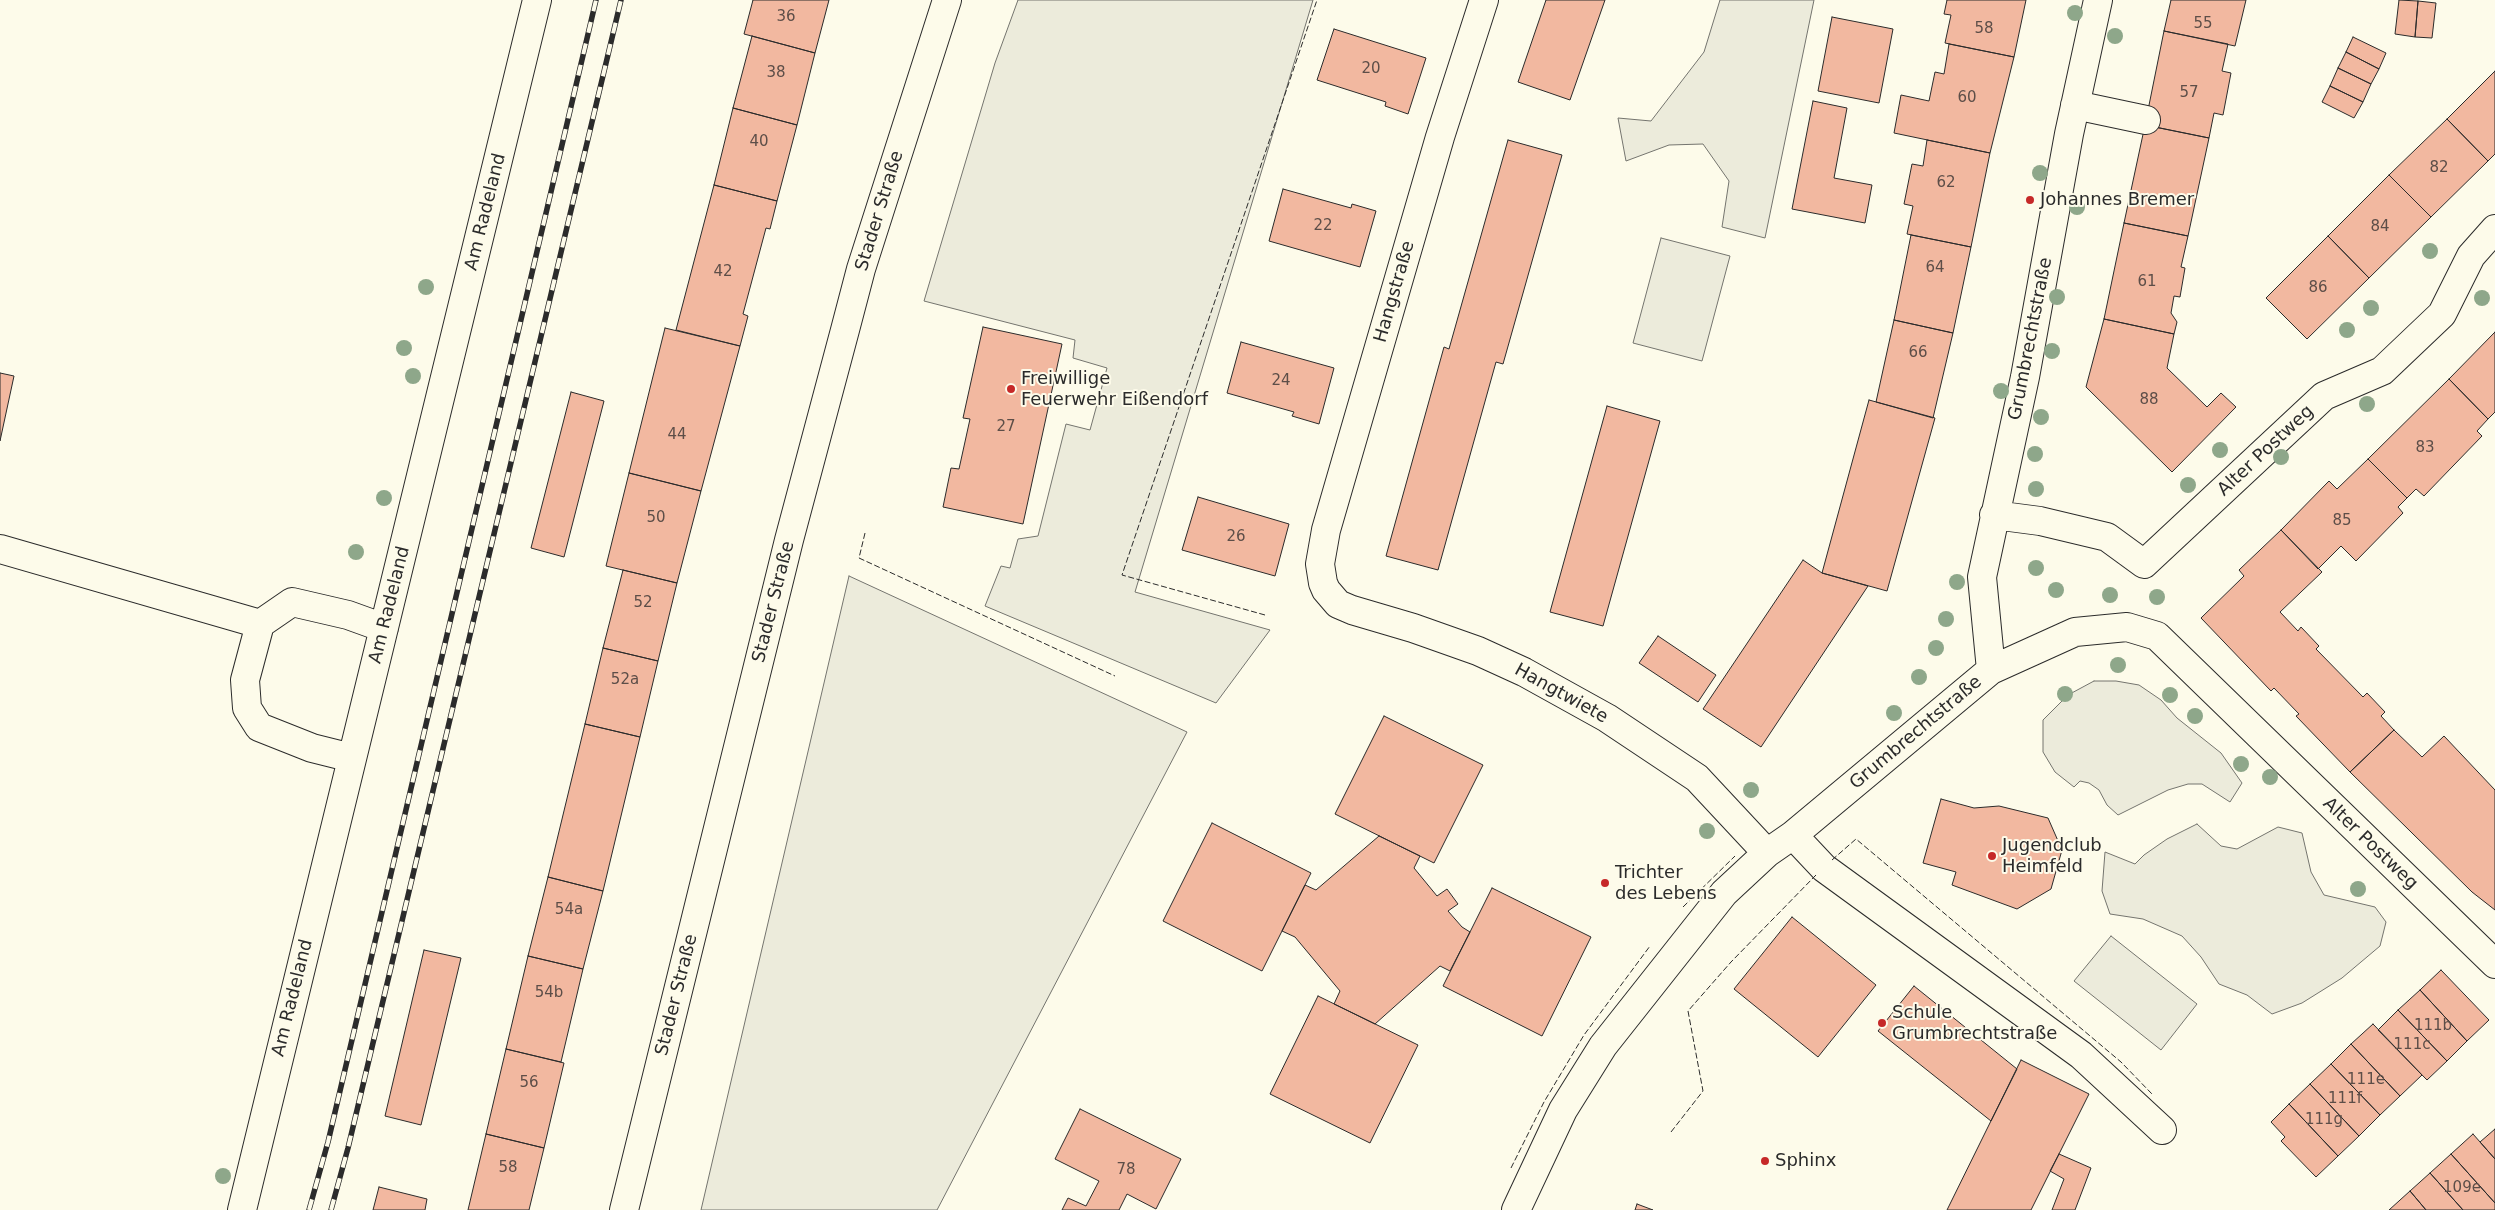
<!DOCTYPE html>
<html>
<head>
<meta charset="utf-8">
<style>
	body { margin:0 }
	canvas { display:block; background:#fdfbea }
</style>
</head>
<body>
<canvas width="2495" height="1210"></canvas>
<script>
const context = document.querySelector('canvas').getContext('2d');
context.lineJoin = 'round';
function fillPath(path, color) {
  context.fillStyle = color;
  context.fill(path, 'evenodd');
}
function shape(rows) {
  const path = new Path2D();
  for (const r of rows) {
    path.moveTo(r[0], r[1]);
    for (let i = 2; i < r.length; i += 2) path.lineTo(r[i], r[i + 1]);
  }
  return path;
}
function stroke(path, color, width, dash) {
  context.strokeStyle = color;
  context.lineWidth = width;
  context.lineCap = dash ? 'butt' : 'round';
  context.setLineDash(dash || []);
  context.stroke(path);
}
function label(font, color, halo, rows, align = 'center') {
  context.font = font + ' "DejaVu Sans",sans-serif';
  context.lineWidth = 4;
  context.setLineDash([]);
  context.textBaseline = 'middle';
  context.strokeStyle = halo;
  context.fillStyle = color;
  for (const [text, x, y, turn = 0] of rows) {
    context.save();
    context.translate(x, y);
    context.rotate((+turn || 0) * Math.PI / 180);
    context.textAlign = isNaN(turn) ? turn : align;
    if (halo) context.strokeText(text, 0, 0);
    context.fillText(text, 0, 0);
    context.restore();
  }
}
const green = shape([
	[1018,0,1313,0,1135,592,1270,630,1216,703,985,606,1001,566,1010,568,1018,539,1038,536,1066,424,1090,430,1107,368,1073,358,1075,340,924,301,995,63,1018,0],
	[1720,0,1814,0,1765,238,1722,227,1729,181,1703,144,1669,145,1626,161,1618,118,1651,121,1704,52,1720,0],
	[1661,238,1730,256,1702,361,1633,343,1661,238],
	[849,576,1187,732,937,1210,701,1210,849,576],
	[2094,681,2116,681,2139,685,2161,700,2177,718,2221,753,2242,783,2230,802,2202,784,2188,784,2168,790,2118,815,2107,805,2099,790,2089,783,2080,781,2074,787,2055,772,2043,752,2043,720,2068,695,2094,681],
	[2197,824,2221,846,2237,849,2278,827,2302,833,2311,872,2324,895,2375,907,2386,922,2380,946,2342,978,2302,1003,2272,1014,2247,995,2219,984,2201,957,2182,936,2143,919,2110,914,2102,891,2105,852,2135,864,2144,855,2167,839,2197,824],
	[2111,936,2197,1004,2161,1050,2074,981,2111,936]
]);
const building = shape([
	[753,0,829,0,815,53,744,34,753,0],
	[1546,0,1605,0,1570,100,1518,82,1546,0],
	[1947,0,2026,0,2014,57,1945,43,1951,15,1944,14,1947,0],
	[2171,0,2246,0,2235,46,2164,31,2171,0],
	[2399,0,2418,1,2415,37,2395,34,2399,0],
	[2418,1,2436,3,2432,38,2415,37,2418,1],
	[1832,17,1893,29,1879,103,1818,91,1832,17],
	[1334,29,1426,58,1408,114,1385,106,1386,102,1317,80,1334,29],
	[2164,31,2228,44,2222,71,2231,73,2223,115,2214,113,2209,138,2145,125,2164,31],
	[752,36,815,53,797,125,733,108,752,36],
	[2353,37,2386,53,2379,69,2346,52,2353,37],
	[1949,44,2014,57,1990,153,1894,133,1901,95,1929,101,1935,72,1944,74,1949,44],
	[2346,52,2379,69,2371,84,2338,68,2346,52],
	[2338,68,2371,84,2363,102,2330,86,2338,68],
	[2495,71,2495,154,2488,161,2447,119,2495,71],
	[2330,86,2363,102,2354,118,2322,102,2330,86],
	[1813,101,1847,108,1834,178,1872,185,1865,223,1792,209,1813,101],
	[733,108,797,125,777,201,714,185,733,108],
	[2447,119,2488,161,2431,217,2389,175,2447,119],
	[2145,125,2209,138,2188,236,2124,223,2145,125],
	[1508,140,1562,155,1503,364,1496,362,1438,570,1386,556,1444,347,1449,349,1508,140],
	[1927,140,1990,153,1971,247,1907,234,1913,206,1904,204,1912,164,1923,166,1927,140],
	[2389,175,2431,217,2369,278,2328,236,2389,175],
	[714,185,777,201,770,229,766,228,743,314,748,316,740,346,676,330,714,185],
	[1283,189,1351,208,1352,204,1376,211,1360,267,1269,241,1283,189],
	[2124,223,2188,236,2181,267,2185,268,2180,297,2174,296,2171,313,2177,322,2174,334,2104,319,2124,223],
	[1911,235,1971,247,1953,333,1894,320,1911,235],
	[2328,236,2369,278,2307,339,2266,298,2328,236],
	[2104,319,2174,334,2167,368,2207,407,2221,393,2236,407,2172,472,2086,387,2104,319],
	[1894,320,1953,333,1933,418,1876,402,1894,320],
	[983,327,1062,344,1023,524,943,507,951,468,959,469,970,419,963,418,983,327],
	[665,328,740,346,701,491,629,473,665,328],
	[2495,332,2495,412,2488,419,2449,379,2495,332],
	[1241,342,1334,368,1319,424,1292,416,1294,412,1227,393,1241,342],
	[0,373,14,376,0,441,0,373],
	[2449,379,2488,419,2477,431,2482,436,2424,496,2416,489,2407,498,2368,459,2449,379],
	[571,392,604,401,564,557,531,548,571,392],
	[1869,400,1935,418,1887,591,1822,573,1869,400],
	[1607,406,1660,421,1603,626,1550,612,1607,406],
	[2368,459,2407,498,2398,507,2403,513,2356,561,2341,546,2318,569,2281,530,2329,481,2337,489,2368,459],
	[629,473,701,491,677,583,606,566,629,473],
	[1198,497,1289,524,1275,576,1182,550,1198,497],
	[2281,530,2322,572,2280,612,2298,631,2301,627,2319,646,2316,649,2363,697,2367,693,2385,712,2381,716,2394,730,2350,772,2296,716,2299,714,2274,688,2271,691,2201,618,2244,576,2239,570,2281,530],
	[1803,560,1822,573,1868,586,1761,747,1703,709,1803,560],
	[623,570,677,583,658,661,603,648,623,570],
	[1658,636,1716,675,1698,702,1639,663,1658,636],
	[603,648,658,661,640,737,585,724,603,648],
	[1384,716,1483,765,1434,863,1335,814,1384,716],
	[585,724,640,737,603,891,548,877,585,724],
	[2394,730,2422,757,2444,736,2495,790,2495,910,2472,892,2350,772,2394,730],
	[1941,799,1974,808,1999,806,2048,818,2062,850,2051,889,2017,909,1952,885,1956,872,1923,863,1941,799],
	[1212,823,1311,873,1262,971,1163,921,1212,823],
	[1379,836,1420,856,1414,868,1437,896,1447,889,1458,904,1448,911,1462,927,1470,932,1450,971,1440,966,1375,1024,1334,1004,1340,991,1295,937,1282,931,1305,885,1316,890,1379,836],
	[548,877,603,891,583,969,528,956,548,877],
	[1492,888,1591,937,1542,1036,1443,986,1492,888],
	[1792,917,1876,985,1818,1057,1734,989,1792,917],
	[424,950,461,958,421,1125,385,1116,424,950],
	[528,956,583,969,561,1062,506,1049,528,956],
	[2441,970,2489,1020,2467,1041,2420,990,2441,970],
	[1914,986,2017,1069,1991,1121,1878,1031,1914,986],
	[2420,990,2467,1041,2447,1061,2398,1010,2420,990],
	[1318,996,1418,1045,1370,1143,1270,1094,1318,996],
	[2398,1010,2447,1061,2427,1080,2378,1030,2398,1010],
	[2373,1024,2422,1075,2400,1096,2351,1044,2373,1024],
	[2351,1044,2400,1096,2380,1115,2331,1064,2351,1044],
	[506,1049,564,1063,544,1148,486,1134,506,1049],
	[2021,1060,2089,1094,2031,1210,1947,1210,2021,1060],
	[2331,1064,2380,1115,2359,1136,2310,1084,2331,1064],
	[2310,1084,2359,1136,2338,1156,2289,1104,2310,1084],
	[2289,1104,2338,1156,2316,1177,2281,1141,2285,1137,2271,1122,2289,1104],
	[1080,1109,1181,1159,1156,1209,1127,1194,1119,1210,1062,1210,1068,1198,1086,1206,1099,1181,1055,1159,1080,1109],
	[2495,1129,2495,1159,2480,1142,2495,1129],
	[486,1134,544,1148,529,1210,468,1210,486,1134],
	[2473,1134,2495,1159,2495,1203,2451,1154,2473,1134],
	[2059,1154,2091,1168,2075,1210,2052,1210,2064,1179,2050,1171,2059,1154],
	[2451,1154,2495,1203,2495,1210,2463,1210,2430,1173,2451,1154],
	[2430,1173,2463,1210,2426,1210,2410,1191,2430,1173],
	[379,1187,427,1199,425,1210,373,1210,379,1187],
	[2410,1191,2426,1210,2389,1210,2410,1191],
	[1637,1204,1653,1210,1635,1210,1637,1204]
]);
const minor = shape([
	[1484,0,1440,137,1326,530,1320,564,1323,583,1326,590,1338,604,1352,610,1413,628,1478,651,1524,672,1607,718,1697,778,1767,853],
	[2075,105,2146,120],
	[1994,515,2040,521,2107,537,2144,564,2324,396,2382,371,2442,314,2471,256,2495,229],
	[0,549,260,624],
	[1991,670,1982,577,2025,377,2069,134,2098,0],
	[352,758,312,748,259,727,247,708,245,680,260,624,292,602,348,615,384,628],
	[1793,835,1824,868,2081,1055,2162,1130],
	[242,1210,537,0],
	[1516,1210,1563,1110,1603,1046,1724,893,1767,853,1793,835,1991,670,2075,632,2127,627,2157,636,2495,964]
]);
const major = shape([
	[624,1210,789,540,845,330,861,269,947,0]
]);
const rail = shape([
	[309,1210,328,1142,596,0],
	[331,1210,348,1148,621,0]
]);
const fence = shape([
	[865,533,859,558,1115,676],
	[1265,615,1122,575,1317,0],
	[1832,860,1856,839,2121,1062,2152,1094],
	[1683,907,1735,856],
	[1671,1132,1703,1091,1688,1011,1731,962,1816,875],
	[1511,1168,1544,1102,1584,1035,1650,946]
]);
const trees = [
	[2075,13],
	[2115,36],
	[2040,173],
	[2077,207],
	[2430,251],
	[426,287],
	[2057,297],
	[2482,298],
	[2371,308],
	[2347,330],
	[404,348],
	[2052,351],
	[413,376],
	[2001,391],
	[2367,404],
	[2041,417],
	[2220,450],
	[2035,454],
	[2281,457],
	[2188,485],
	[2036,489],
	[384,498],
	[356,552],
	[2036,568],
	[1957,582],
	[2056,590],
	[2110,595],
	[2157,597],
	[1946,619],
	[1936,648],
	[2118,665],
	[1919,677],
	[2065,694],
	[2170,695],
	[1894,713],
	[2195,716],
	[2241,764],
	[2270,777],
	[1751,790],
	[1707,831],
	[2358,889],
	[223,1176]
];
const markers = [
	[2030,200,5,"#c62828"],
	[1011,389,5,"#c62828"],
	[1992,856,5,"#c62828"],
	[1605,883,5,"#c62828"],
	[1882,1023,5,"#c62828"],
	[1765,1161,5,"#c62828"]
];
const numberNames = [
	["36",786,17],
	["55",2203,24],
	["58",1984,29],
	["20",1371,69],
	["38",776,73],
	["57",2189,93],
	["60",1967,98],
	["40",759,142],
	["82",2439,168],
	["62",1946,183],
	["22",1323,226],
	["84",2380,227],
	["64",1935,268],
	["42",723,272],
	["61",2147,282],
	["86",2318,288],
	["66",1918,353],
	["24",1281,381],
	["88",2149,400],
	["27",1006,427],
	["44",677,435],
	["83",2425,448],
	["50",656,518],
	["85",2342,521],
	["26",1236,537],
	["52",643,603],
	["52a",625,680],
	["54a",569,910],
	["54b",549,993],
	["111b",2433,1026],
	["111c",2412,1045],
	["111e",2366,1080],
	["56",529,1083],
	["111f",2345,1099],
	["111g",2324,1120],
	["58",508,1168],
	["78",1126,1170],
	["109e",2462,1188]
];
const poiNames = [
	["Johannes Bremer",2040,200],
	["Freiwillige",1021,379],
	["Feuerwehr Eißendorf",1021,400],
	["Jugendclub",2002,846],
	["Heimfeld",2002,867],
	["Trichter",1615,873],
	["des Lebens",1615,894],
	["Schule",1892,1013],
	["Grumbrechtstraße",1892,1034],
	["Sphinx",1775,1161]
];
const streetNames = [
	["Stader Straße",880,211,-73],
	["Am Radeland",486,212,-76],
	["Hangstraße",1395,292,-74],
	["Grumbrechtstraße",2031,339,-79],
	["Alter Postweg",2266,451,-43],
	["Stader Straße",774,602,-76],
	["Am Radeland",390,605,-76],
	["Hangtwiete",1561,694,29],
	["Grumbrechtstraße",1916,733,-40],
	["Alter Postweg",2370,844,44],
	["Stader Straße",677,995,-76],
	["Am Radeland",293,998,-76]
];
fillPath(green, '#ecebdb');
stroke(green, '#74746e', 1);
fillPath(building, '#f2b8a0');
stroke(building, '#2b2b2b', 1);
stroke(minor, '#2b2b2b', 30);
stroke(major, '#2b2b2b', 30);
stroke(minor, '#fdfbea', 28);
stroke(major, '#fdfbea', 28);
stroke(rail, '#2b2b2b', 5.5);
stroke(rail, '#fdfbea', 4, [11]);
stroke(fence, '#2b2b2b', 1, [6, 2.5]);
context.fillStyle = '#8ea78a';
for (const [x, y] of trees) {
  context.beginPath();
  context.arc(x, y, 8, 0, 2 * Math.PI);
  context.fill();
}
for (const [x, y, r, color] of markers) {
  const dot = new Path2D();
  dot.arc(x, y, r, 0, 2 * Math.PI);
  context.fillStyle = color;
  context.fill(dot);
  stroke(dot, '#fdfbea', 2);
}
label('15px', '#5d4e48', null, numberNames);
label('18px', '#2b2b2b', '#fdfbea', poiNames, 'left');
label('18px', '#2b2b2b', '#fdfbea', streetNames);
</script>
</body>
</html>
